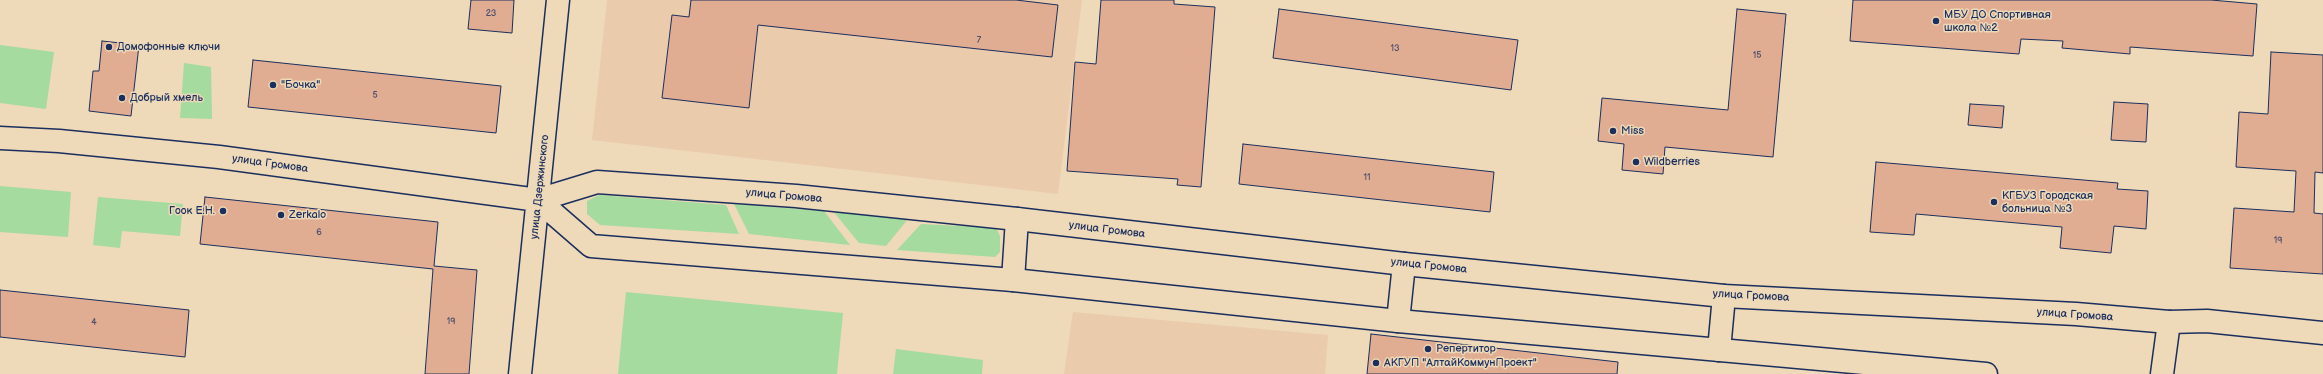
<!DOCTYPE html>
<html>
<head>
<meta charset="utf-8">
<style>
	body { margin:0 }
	canvas { display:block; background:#eed9b8 }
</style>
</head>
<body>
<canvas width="2323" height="374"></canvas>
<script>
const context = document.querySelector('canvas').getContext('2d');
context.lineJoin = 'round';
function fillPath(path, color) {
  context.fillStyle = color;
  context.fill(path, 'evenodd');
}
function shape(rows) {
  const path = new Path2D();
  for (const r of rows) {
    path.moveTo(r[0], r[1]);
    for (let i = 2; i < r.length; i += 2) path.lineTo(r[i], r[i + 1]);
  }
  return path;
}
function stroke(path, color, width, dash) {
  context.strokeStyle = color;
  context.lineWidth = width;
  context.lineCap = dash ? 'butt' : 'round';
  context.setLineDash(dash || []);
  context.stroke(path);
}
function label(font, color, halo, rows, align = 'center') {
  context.font = font + ' "Balsamiq Sans",sans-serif';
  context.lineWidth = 3;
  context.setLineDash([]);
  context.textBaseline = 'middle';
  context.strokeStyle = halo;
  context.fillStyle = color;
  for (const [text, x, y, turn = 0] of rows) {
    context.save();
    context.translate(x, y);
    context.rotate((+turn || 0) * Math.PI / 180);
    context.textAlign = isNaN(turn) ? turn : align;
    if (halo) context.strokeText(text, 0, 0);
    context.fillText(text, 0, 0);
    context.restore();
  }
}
const built = shape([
	[607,0,1082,0,1058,194,592,140],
	[1073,312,1328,335,1325,374,1064,374]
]);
const green = shape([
	[0,45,54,52,46,109,0,103],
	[184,63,211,67,212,119,180,118],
	[0,186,71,192,68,237,0,232],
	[599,195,726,205,739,234,600,225,587,214,587,201],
	[98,197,183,204,180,236,122,231,120,248,93,245],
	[734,204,824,211,850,245,749,234],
	[833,211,908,219,886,246,859,243],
	[921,224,996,228,1000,236,1000,252,995,257,897,250],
	[626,292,843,313,837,374,618,374],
	[896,349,983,360,982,374,893,374]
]);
const building = shape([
	[471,0,514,0,512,33,468,29,471,0],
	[691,0,1016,0,1058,5,1052,57,758,25,749,108,662,98,672,15,689,17,691,0],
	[1101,0,1174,0,1174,4,1215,7,1201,187,1177,185,1178,179,1067,171,1075,62,1096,64,1101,0],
	[1853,0,2211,0,2257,4,2253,56,2130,47,2130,54,2062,48,2063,41,2021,39,2019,54,1850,41,1853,0],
	[1279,9,1518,40,1511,90,1273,58,1279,9],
	[1737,9,1786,14,1773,157,1665,147,1663,174,1622,170,1624,144,1598,141,1602,98,1728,110,1737,9],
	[102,41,139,45,131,116,89,111,93,71,99,71,102,41],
	[2271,52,2323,55,2323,173,2315,172,2314,213,2323,214,2323,274,2230,268,2234,208,2294,212,2296,171,2236,167,2239,112,2268,114,2271,52],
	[253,60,501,86,496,133,248,107,253,60],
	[2114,102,2148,104,2146,142,2111,140,2114,102],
	[1970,104,2004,106,2002,128,1968,125,1970,104],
	[1243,144,1494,172,1490,212,1239,184,1243,144],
	[1876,162,2118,183,2117,189,2148,191,2146,229,2114,226,2111,253,2060,248,2062,227,1916,214,1914,235,1870,232,1876,162],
	[205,197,438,222,434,266,477,270,469,374,425,374,433,269,200,244,205,197],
	[0,290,189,310,185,357,0,337,0,290],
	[1371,334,1618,362,1617,374,1367,374,1371,334]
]);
const street = shape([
	[1013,280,1017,219],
	[1398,321,1404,264],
	[1719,350,1724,296],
	[2162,374,2169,322]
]);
const secondary = shape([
	[0,138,59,141,219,157,538,200,597,182,796,196,1017,219,1404,264,1724,296,2076,314,2169,322,2207,321,2323,333],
	[538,200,591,246,1013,280,1398,321,1986,374],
	[520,374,558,0]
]);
const markers = [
	[1936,21,4,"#1b2f5e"],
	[109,47,4,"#1b2f5e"],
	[273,85,4,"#1b2f5e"],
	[122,98,4,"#1b2f5e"],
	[1613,131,4,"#1b2f5e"],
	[1636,162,4,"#1b2f5e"],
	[1994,202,4,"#1b2f5e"],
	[223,211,4,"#1b2f5e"],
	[281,215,4,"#1b2f5e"],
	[1428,349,4,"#1b2f5e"],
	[1376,363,4,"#1b2f5e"]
];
const numberNames = [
	["23",491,14],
	["7",979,41],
	["13",1395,49],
	["15",1757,56],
	["5",375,96],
	["11",1367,178],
	["6",319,233],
	["19",2278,241],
	["19",451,322],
	["4",94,323]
];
const poiNames = [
	["МБУ ДО Спортивная",1944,15],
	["школа №2",1944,28],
	["Домофонные ключи",117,47],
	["\"Бочка\"",281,85],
	["Добрый хмель",130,98],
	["Miss",1621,131],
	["Wildberries",1644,162],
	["КГБУЗ Городская",2002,196],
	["больница №3",2002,209],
	["Гоок Е.Н.",215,211,"right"],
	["Zerkalo",289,215],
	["Репертитор",1436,349],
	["АКГУП \"АлтайКоммунПроект\"",1384,363]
];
const streetNames = [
	["улица Громова",270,164,8],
	["улица Дзержинского",540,187,-84],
	["улица Громова",784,196,5],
	["улица Громова",1107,230,7],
	["улица Громова",1429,266,6],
	["улица Громова",1751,296,3],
	["улица Громова",2075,315,4]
];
fillPath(built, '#eaccad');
fillPath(green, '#a5db9e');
fillPath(building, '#e0ad93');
stroke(building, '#1b2f5e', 1);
stroke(street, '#1b2f5e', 25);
stroke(secondary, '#1b2f5e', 25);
stroke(street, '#eed9b8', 22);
stroke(secondary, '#eed9b8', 22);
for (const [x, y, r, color] of markers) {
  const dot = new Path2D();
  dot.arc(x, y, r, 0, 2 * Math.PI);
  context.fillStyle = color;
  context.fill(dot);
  stroke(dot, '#eed9b8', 1.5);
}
label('9px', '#4c4e6b', null, numberNames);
label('11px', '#1b2f5e', '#eed9b8', poiNames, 'left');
label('11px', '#1b2f5e', '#eed9b8', streetNames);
</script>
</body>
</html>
